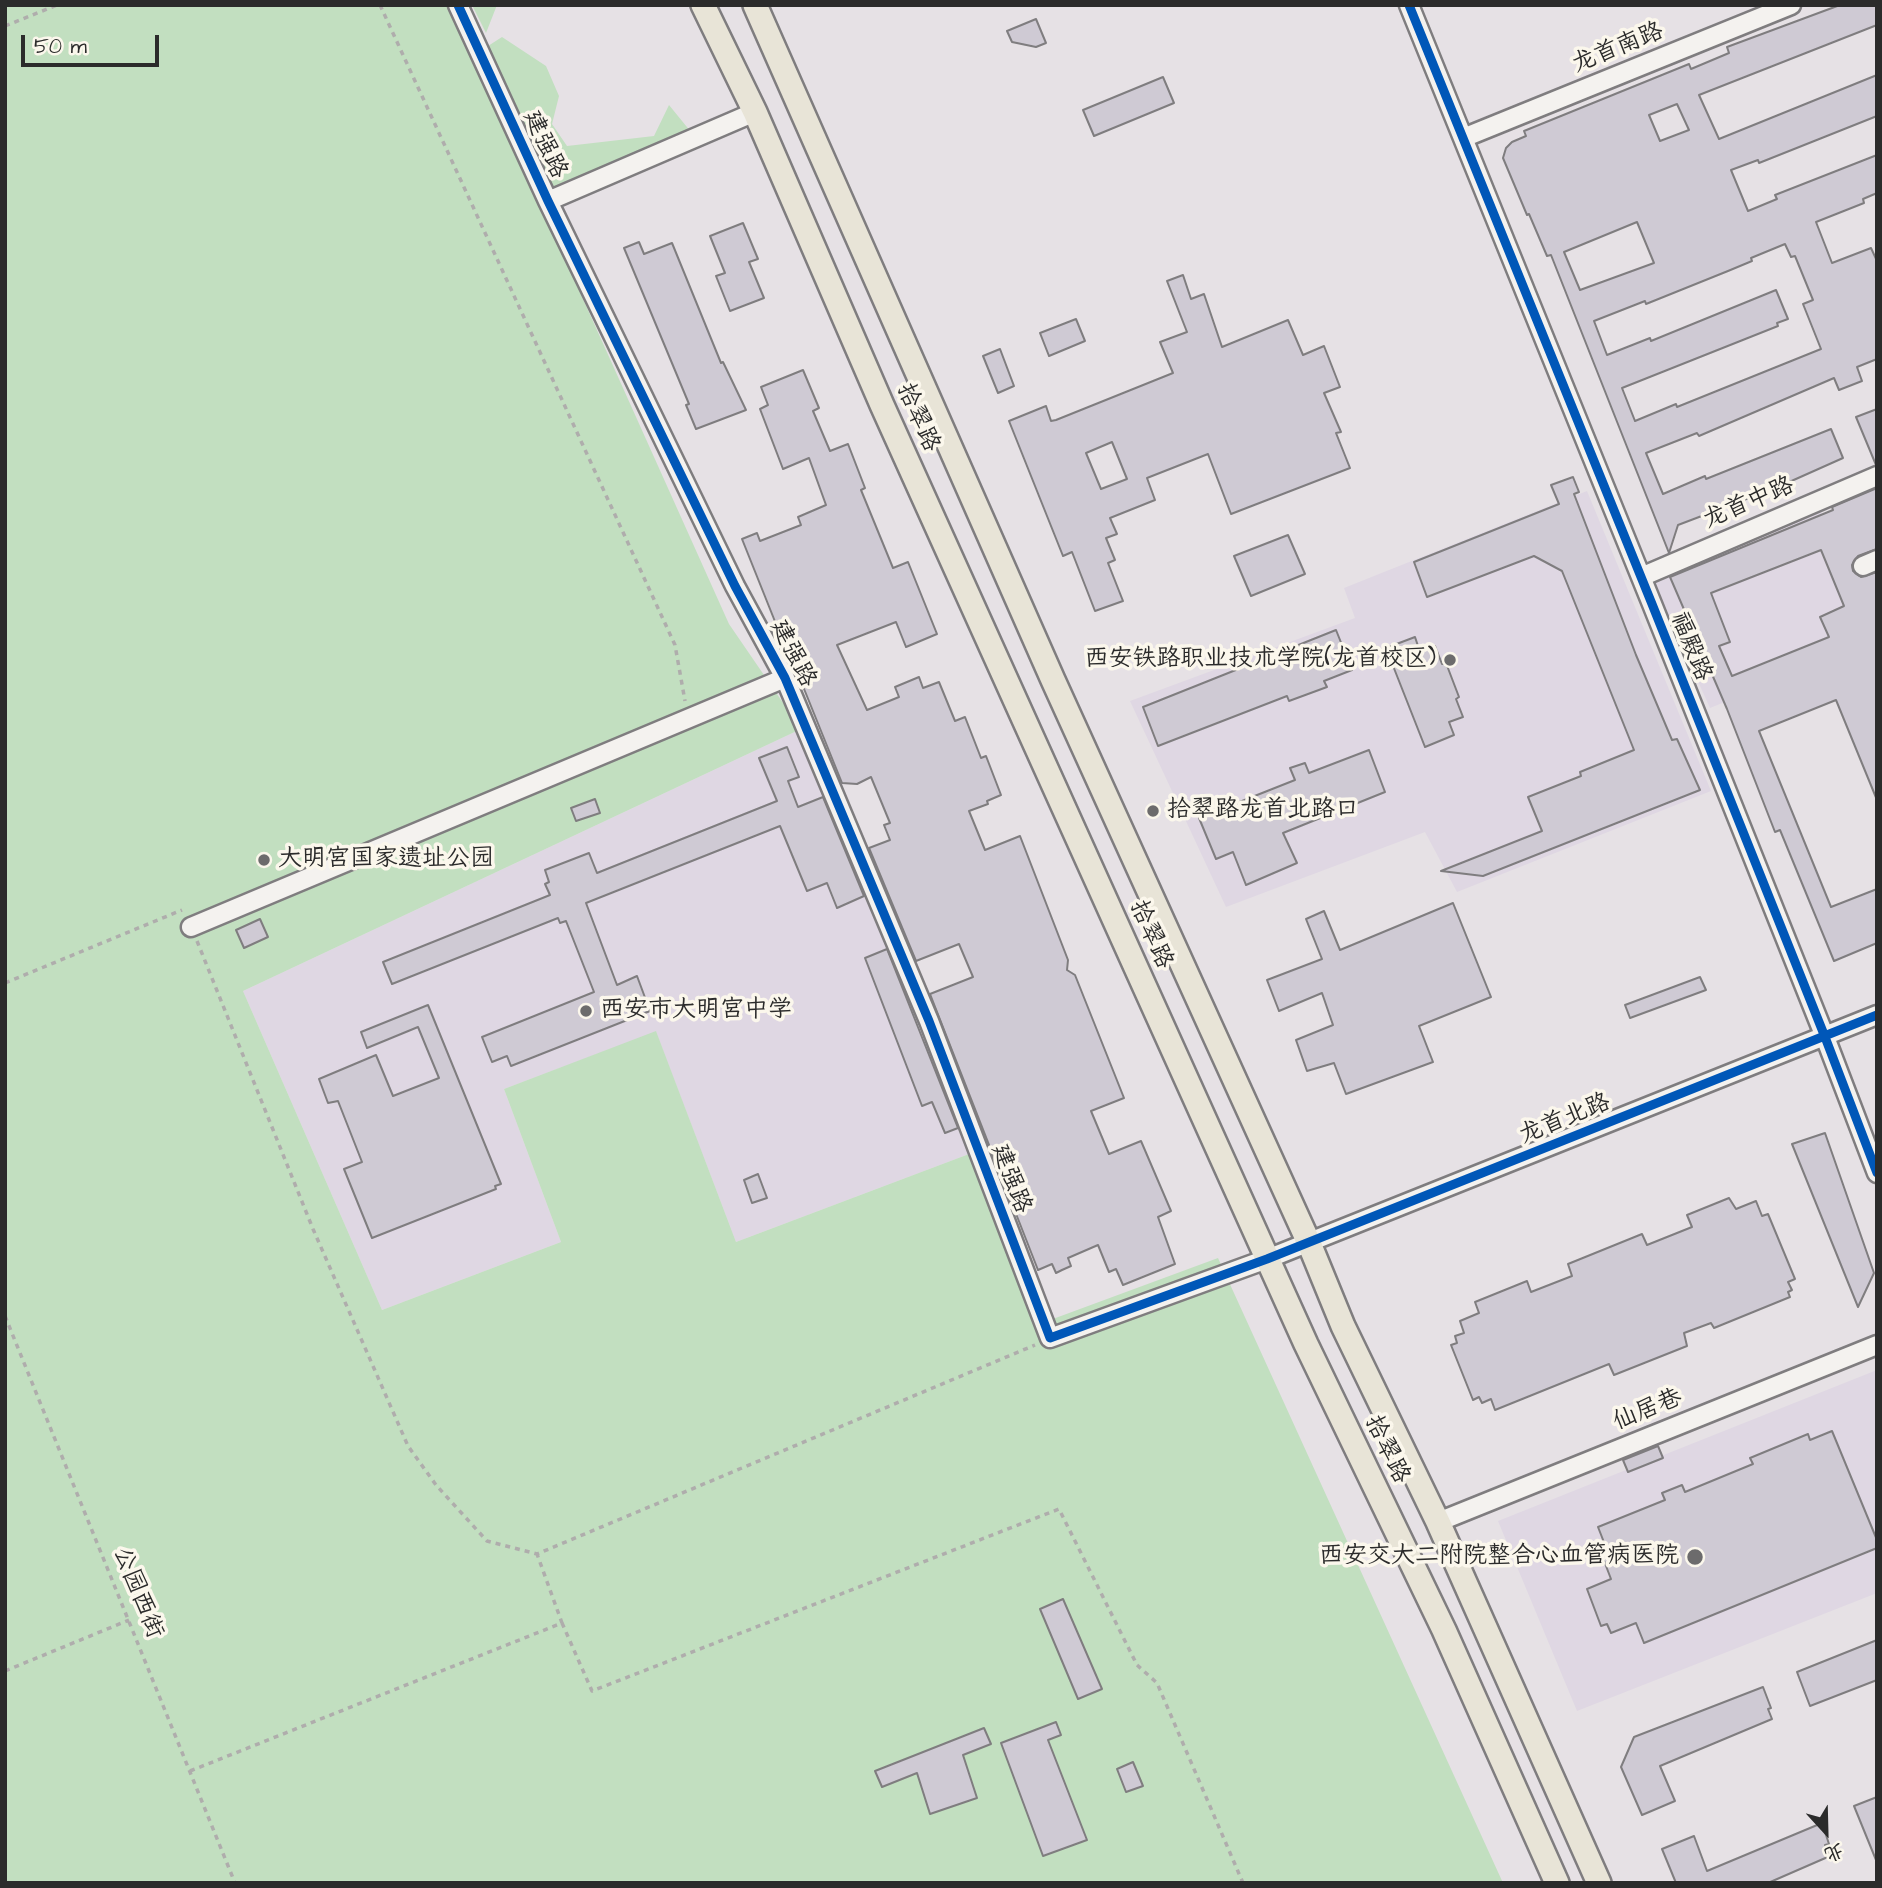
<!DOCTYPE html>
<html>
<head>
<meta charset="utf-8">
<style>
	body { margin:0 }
	#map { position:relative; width:1882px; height:1888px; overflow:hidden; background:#e6e1e5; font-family:"Architects Daughter","LXGW WenKai TC",sans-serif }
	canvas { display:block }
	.frame { position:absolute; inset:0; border:7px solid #2b2b2b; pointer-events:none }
	.north { position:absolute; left:1791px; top:1797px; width:70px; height:70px; -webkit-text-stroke:5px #fbf7ec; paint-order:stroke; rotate:158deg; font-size:19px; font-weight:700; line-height:28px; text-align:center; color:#2b2b2b }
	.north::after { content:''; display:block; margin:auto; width:24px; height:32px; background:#2b2b2b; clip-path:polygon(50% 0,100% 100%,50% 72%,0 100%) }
	.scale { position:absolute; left:21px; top:35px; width:138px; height:32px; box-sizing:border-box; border:4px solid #2b2b2b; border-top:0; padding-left:9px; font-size:21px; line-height:24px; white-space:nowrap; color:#2b2b2b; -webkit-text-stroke:5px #fbf7ec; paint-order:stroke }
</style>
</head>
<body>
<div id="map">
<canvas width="1882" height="1888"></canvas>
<div class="frame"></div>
<div class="north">北</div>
<div class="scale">50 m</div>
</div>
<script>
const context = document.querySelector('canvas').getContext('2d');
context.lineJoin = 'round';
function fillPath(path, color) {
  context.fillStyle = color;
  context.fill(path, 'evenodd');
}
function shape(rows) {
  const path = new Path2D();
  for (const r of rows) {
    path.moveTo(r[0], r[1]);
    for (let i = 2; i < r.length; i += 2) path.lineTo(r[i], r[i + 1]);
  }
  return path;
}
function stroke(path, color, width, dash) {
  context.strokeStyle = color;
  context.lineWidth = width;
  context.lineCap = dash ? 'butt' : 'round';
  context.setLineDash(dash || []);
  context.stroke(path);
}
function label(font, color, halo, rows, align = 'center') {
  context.font = font + ' "Architects Daughter","LXGW WenKai TC",sans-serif';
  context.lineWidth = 7;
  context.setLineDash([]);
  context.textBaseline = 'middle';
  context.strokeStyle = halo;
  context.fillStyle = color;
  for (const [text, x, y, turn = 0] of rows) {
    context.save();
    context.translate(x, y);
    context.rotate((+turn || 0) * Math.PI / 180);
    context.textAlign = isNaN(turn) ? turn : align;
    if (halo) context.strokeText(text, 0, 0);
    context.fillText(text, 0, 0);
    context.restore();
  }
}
const built = shape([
	[1587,491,1711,791,1457,892,1425,832,1226,907,1130,701,1355,618,1344,588],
	[1819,506,1873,642,1710,708,1650,575],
	[801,729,977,1151,736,1242,656,1032,504,1089,561,1242,382,1310,243,991],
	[1877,1370,1877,1593,1577,1711,1498,1521]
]);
const green = shape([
	[5,5,451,5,729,624,801,729,243,991,382,1310,561,1242,504,1089,656,1031,736,1242,977,1151,1042,1323,1218,1258,1503,1883,5,1883],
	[472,5,497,5,486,33],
	[502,37,546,66,559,96,552,124,567,146,654,136,669,105,691,132,555,190,488,46]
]);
const building = shape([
	[1840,5,1877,5,1877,25,1699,95,1719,139,1877,75,1877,116,1759,163,1758,160,1731,170,1748,211,1777,199,1775,195,1877,155,1877,193,1863,199,1864,203,1816,222,1832,263,1871,248,1877,261,1877,359,1857,367,1862,381,1839,390,1834,378,1699,436,1697,433,1646,453,1663,494,1705,476,1706,479,1831,429,1843,458,1778,487,1678,525,1669,553,1551,255,1547,256,1529,214,1527,215,1503,158,1506,148,1512,142,1526,136,1524,131,1689,64,1691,69,1729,53,1727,47,1840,5],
	[1677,104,1689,130,1660,141,1649,115,1677,104],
	[1637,222,1654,263,1580,290,1564,252,1637,222],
	[1785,244,1791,257,1795,256,1813,300,1803,304,1821,349,1677,407,1676,404,1635,421,1622,388,1778,326,1777,323,1788,319,1776,290,1651,341,1650,338,1607,355,1594,321,1645,301,1646,304,1728,271,1752,261,1751,258,1785,244],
	[1036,19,1046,43,1036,47,1012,42,1007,31,1036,19],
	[1163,77,1174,103,1094,136,1083,110,1163,77],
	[743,223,758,259,749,262,764,298,730,311,716,276,725,273,710,236,743,223],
	[639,242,644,254,672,243,721,363,723,362,746,410,696,429,686,405,689,404,624,248,639,242],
	[1183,275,1191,299,1204,294,1222,347,1288,320,1303,355,1324,346,1340,387,1324,393,1341,432,1336,433,1350,468,1231,514,1208,454,1147,478,1155,500,1110,518,1117,534,1106,538,1115,560,1108,563,1123,601,1095,611,1072,552,1063,556,1009,421,1046,406,1051,421,1056,420,1173,373,1160,342,1187,332,1167,281,1183,275],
	[1112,442,1127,479,1101,489,1086,453,1112,442],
	[1076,319,1085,341,1049,356,1040,333,1076,319],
	[1000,349,1014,386,998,393,983,356,1000,349],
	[803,370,819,408,813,411,830,451,848,444,865,488,861,490,893,568,908,562,937,634,906,647,896,622,837,645,867,710,899,697,895,687,919,677,923,688,939,682,955,721,965,717,981,758,986,756,1001,795,987,801,988,804,969,811,985,850,1020,836,1068,960,1067,970,1075,975,1124,1098,1091,1111,1109,1154,1141,1141,1171,1211,1158,1217,1175,1264,1123,1285,1116,1269,1109,1272,1098,1245,1068,1258,1071,1266,1062,1270,1056,1273,1052,1264,1038,1270,930,994,973,977,959,944,916,961,869,848,890,840,884,825,890,823,871,777,857,784,842,783,794,664,801,662,788,630,780,634,742,539,757,533,760,541,801,525,798,517,826,505,809,458,783,469,760,409,768,405,761,387,803,370],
	[1877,409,1877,465,1876,465,1856,417,1877,409],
	[1573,477,1579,492,1574,494,1636,655,1672,740,1677,739,1700,790,1483,876,1441,871,1542,831,1528,797,1581,776,1580,772,1634,750,1562,571,1534,556,1427,597,1414,562,1559,504,1551,485,1573,477],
	[1877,488,1877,549,1858,556,1852,565,1853,571,1861,577,1877,572,1877,800,1836,700,1759,731,1831,907,1877,889,1877,943,1834,961,1780,830,1775,832,1727,709,1670,577,1833,510,1832,507,1877,488],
	[1821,550,1844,606,1820,617,1829,637,1732,676,1719,646,1730,642,1711,593,1821,550],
	[1288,535,1305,574,1251,596,1234,556,1288,535],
	[1336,630,1352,670,1324,681,1327,687,1289,701,1287,696,1158,746,1143,707,1336,630],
	[1415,637,1420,652,1435,646,1442,664,1446,663,1459,697,1456,699,1463,717,1449,722,1454,735,1425,747,1386,648,1415,637],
	[787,747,799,777,788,781,798,807,823,797,864,896,837,908,827,883,807,891,780,826,586,903,617,985,637,976,650,1011,511,1066,507,1056,492,1062,482,1037,594,992,566,921,560,923,558,918,392,984,383,962,550,895,545,884,549,882,545,870,589,853,597,873,777,801,759,758,787,747],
	[1369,750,1385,792,1283,833,1297,863,1246,885,1233,852,1216,859,1199,818,1295,780,1290,768,1305,763,1309,773,1369,750],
	[595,799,600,813,576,821,571,808,595,799],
	[1453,903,1491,997,1419,1026,1433,1062,1346,1094,1334,1063,1307,1071,1296,1040,1333,1025,1322,993,1279,1011,1267,980,1322,959,1306,919,1324,911,1340,950,1453,903],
	[260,919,268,937,244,948,236,930,260,919],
	[887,949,958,1128,945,1133,932,1102,922,1106,865,958,887,949],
	[1700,977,1706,990,1630,1018,1625,1005,1700,977],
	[428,1005,501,1184,495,1186,496,1189,372,1238,344,1169,362,1162,338,1101,328,1103,319,1079,376,1055,393,1096,439,1078,418,1027,367,1048,361,1032,428,1005],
	[1825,1133,1874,1273,1858,1307,1792,1144,1825,1133],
	[758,1174,767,1198,752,1203,744,1180,758,1174],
	[1729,1198,1736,1209,1756,1201,1762,1216,1768,1214,1795,1279,1788,1282,1792,1290,1788,1292,1790,1297,1714,1328,1711,1323,1684,1333,1687,1346,1614,1375,1609,1364,1495,1410,1491,1399,1482,1403,1479,1397,1473,1400,1451,1345,1457,1343,1455,1336,1464,1333,1460,1321,1479,1313,1475,1302,1527,1281,1531,1292,1572,1276,1568,1264,1642,1234,1647,1245,1692,1227,1687,1215,1729,1198],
	[1832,1431,1877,1540,1877,1548,1644,1643,1636,1623,1611,1633,1607,1624,1601,1626,1587,1589,1611,1579,1601,1553,1607,1550,1598,1527,1665,1500,1662,1493,1682,1485,1685,1492,1753,1464,1750,1458,1808,1434,1810,1440,1832,1431],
	[1658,1446,1663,1458,1628,1472,1623,1460,1658,1446],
	[1063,1599,1102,1689,1078,1699,1040,1609,1063,1599],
	[1877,1640,1877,1680,1810,1706,1797,1672,1877,1640],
	[1763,1687,1771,1708,1768,1709,1772,1719,1660,1766,1675,1801,1642,1815,1621,1767,1634,1737,1763,1687],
	[1056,1722,1061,1735,1048,1740,1087,1840,1043,1856,1001,1743,1056,1722],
	[984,1728,991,1744,963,1755,977,1798,930,1814,917,1773,882,1787,875,1771,984,1728],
	[1133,1762,1143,1786,1126,1792,1117,1769,1133,1762],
	[1877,1797,1877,1860,1876,1860,1854,1806,1877,1797],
	[1822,1823,1829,1844,1825,1845,1830,1856,1768,1883,1676,1883,1662,1849,1694,1836,1707,1871,1822,1823]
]);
const path = shape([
	[380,5,675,645,685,701],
	[5,26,57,5],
	[197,941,313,1229,408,1446,436,1485,487,1541,537,1554,1035,1345],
	[5,983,182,910],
	[5,1316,235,1883],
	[562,1623,592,1691,1059,1509,1137,1665,1157,1683,1243,1883],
	[5,1671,129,1620],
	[190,1771,562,1623,537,1554]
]);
const minor = shape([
	[458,5,548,201,735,586,785,678,929,1021,1050,1338,1267,1259,1877,1015],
	[1409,5,1652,604,1825,1037,1877,1173],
	[1463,138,1791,5],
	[548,201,755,112],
	[1863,566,1877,560],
	[1641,577,1877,476],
	[191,927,785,678],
	[1438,1522,1877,1345]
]);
const major = shape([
	[703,5,755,112,882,405,1306,1344,1444,1630,1557,1883],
	[755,5,1053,680,1309,1243,1343,1326,1438,1522,1599,1883]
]);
const cycleway = shape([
	[458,5,548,201,735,586,785,678,929,1021,1050,1338,1267,1259,1877,1015],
	[1409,5,1652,604,1825,1037,1877,1173]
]);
const markers = [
	[1450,660,7,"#6c6b6c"],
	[1153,811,7,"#6c6b6c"],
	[264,860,7,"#6c6b6c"],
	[586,1011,7,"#6c6b6c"],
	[1695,1557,9,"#6c6b6c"]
];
const streetNames = [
	["龙首南路",1618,49,-22],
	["建强路",544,145,65],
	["拾翠路",917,418,66],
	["龙首中路",1749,504,-23],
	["福殿路",1690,647,68],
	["建强路",792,654,63],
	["拾翠路",1150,935,66],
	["龙首北路",1565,1120,-22],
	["建强路",1010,1179,69],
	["仙居巷",1648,1411,-22],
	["拾翠路",1386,1450,64],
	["公园西街",137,1593,68]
];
const poiNames = [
	["西安铁路职业技术学院(龙首校区)",1436,660,"right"],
	["拾翠路龙首北路口",1167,811],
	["大明宫国家遗址公园",278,860],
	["西安市大明宫中学",600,1011],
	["西安交大二附院整合心血管病医院",1679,1557,"right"]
];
fillPath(built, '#dfd7e3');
fillPath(green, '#c2dfc0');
fillPath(building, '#cfcad4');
stroke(building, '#7f7d7f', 2);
stroke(minor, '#7f7d7f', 23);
stroke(major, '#7f7d7f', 28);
stroke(path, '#afadac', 3.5, [5, 5]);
stroke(minor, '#f4f2ef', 18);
stroke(major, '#e8e4d7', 23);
stroke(cycleway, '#0057b8', 9);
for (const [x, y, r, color] of markers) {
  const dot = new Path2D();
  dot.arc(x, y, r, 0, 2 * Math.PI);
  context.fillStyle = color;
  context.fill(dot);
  stroke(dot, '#fbf7ec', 2.5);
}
label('24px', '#2b2b2b', '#fbf7ec', streetNames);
label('24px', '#2b2b2b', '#fbf7ec', poiNames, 'left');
</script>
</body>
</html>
